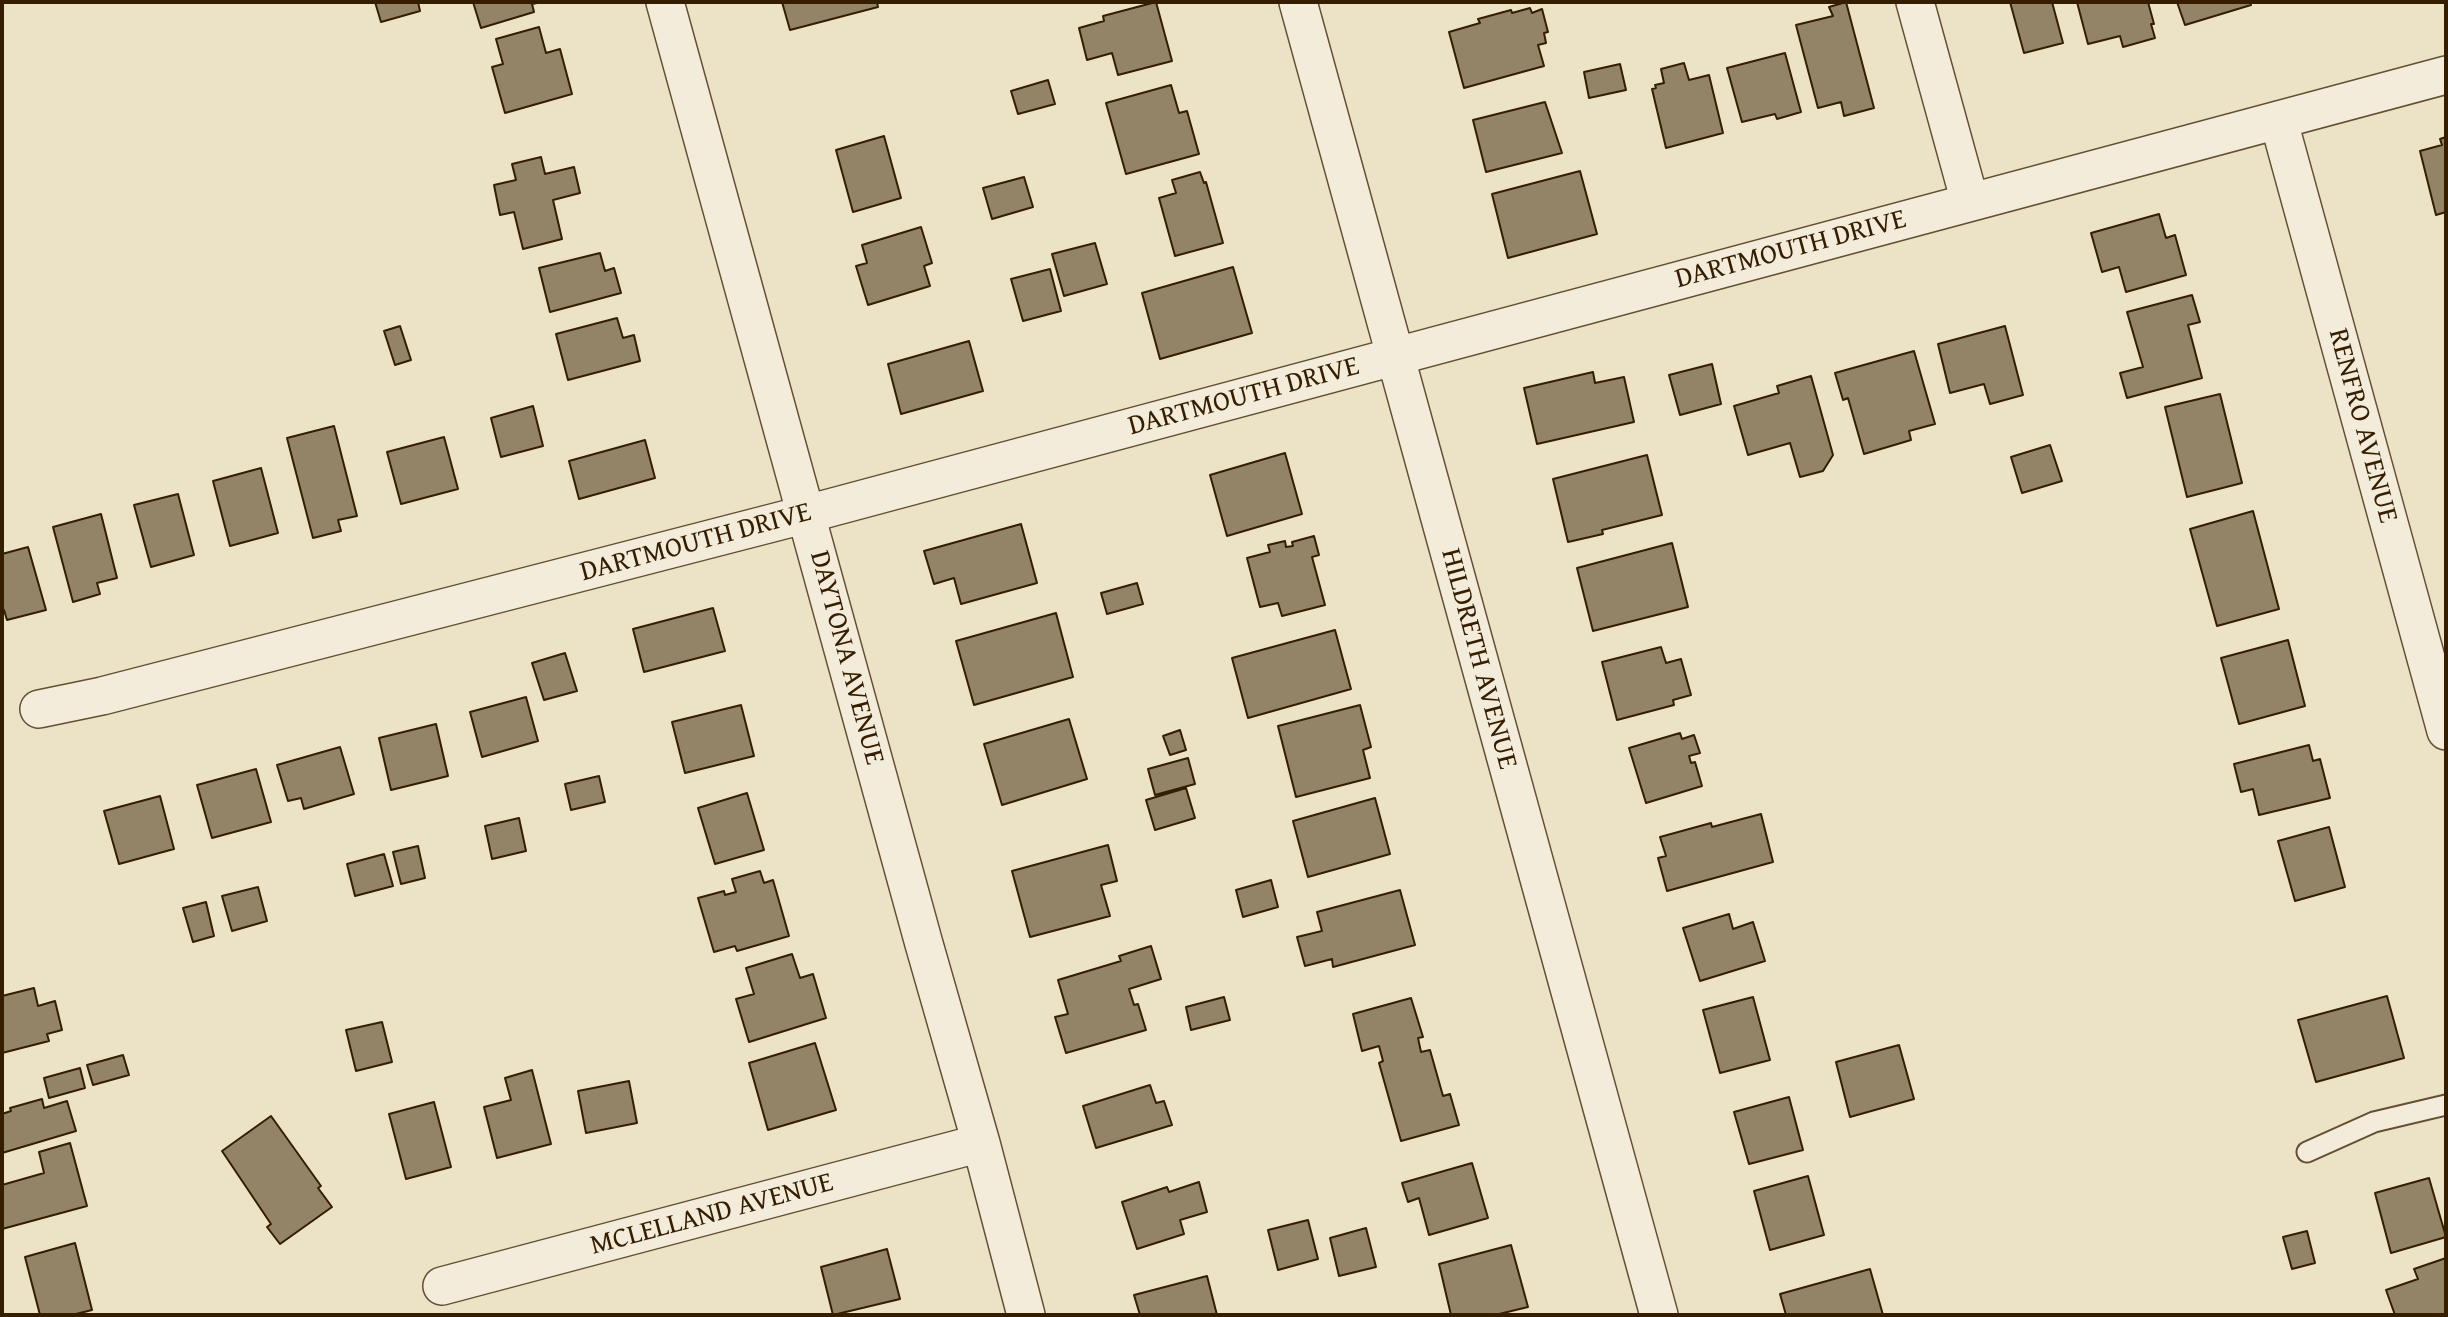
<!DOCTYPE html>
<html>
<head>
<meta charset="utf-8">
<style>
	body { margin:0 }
	#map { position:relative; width:2448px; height:1317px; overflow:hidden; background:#ece2c6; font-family:"Gentium Book Plus",serif }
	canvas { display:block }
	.frame { position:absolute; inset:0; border:4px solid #351e00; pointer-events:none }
</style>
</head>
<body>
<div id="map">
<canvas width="2448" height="1317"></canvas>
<div class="frame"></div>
</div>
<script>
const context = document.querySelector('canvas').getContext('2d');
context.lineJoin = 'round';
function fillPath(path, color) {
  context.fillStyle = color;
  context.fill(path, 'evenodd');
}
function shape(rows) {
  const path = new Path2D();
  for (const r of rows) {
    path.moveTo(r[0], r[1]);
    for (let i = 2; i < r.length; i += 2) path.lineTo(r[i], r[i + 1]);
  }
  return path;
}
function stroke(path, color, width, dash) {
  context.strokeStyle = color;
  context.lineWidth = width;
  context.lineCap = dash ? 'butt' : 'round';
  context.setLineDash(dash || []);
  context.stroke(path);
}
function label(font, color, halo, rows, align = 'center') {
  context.font = font + ' "Gentium Book Plus",serif';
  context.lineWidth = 5;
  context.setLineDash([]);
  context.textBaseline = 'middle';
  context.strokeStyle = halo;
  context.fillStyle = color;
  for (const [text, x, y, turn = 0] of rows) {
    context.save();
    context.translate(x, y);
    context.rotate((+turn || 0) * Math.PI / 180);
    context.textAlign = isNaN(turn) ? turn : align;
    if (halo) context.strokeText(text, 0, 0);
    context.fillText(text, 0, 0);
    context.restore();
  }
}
const building = shape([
	[375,2,418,2,420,11,381,22,375,2],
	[473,2,542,2,532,4,534,12,481,28,473,2],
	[782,2,877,2,878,7,790,30,782,2],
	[1156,2,1172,61,1118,75,1112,53,1087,60,1079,28,1104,21,1103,16,1156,2],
	[1846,2,1874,108,1844,116,1841,102,1818,108,1796,25,1833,16,1829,7,1846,2],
	[2010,2,2052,2,2063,43,2024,53,2010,2],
	[2077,2,2148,2,2154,24,2151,24,2155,38,2123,47,2120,36,2088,44,2077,2],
	[2177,2,2250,2,2251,5,2185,25,2177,2],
	[1530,8,1532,13,1542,9,1548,32,1544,33,1546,43,1538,45,1544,66,1464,88,1449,32,1480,23,1478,19,1511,10,1512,13,1530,8],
	[539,27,546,53,560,49,572,94,505,113,492,67,503,64,496,39,539,27],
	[1785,53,1801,112,1777,119,1775,114,1742,122,1727,68,1785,53],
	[1684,63,1689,80,1709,75,1723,133,1666,148,1652,89,1656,88,1655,85,1664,83,1661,69,1684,63],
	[1620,64,1626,90,1589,98,1584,72,1620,64],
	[1048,80,1055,104,1018,114,1011,91,1048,80],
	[1171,85,1179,113,1187,111,1199,154,1126,174,1106,103,1171,85],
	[1545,102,1562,153,1486,172,1473,120,1545,102],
	[884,136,901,198,853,212,836,150,884,136],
	[2446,137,2446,212,2436,215,2420,151,2442,145,2440,139,2446,137],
	[541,157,545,174,574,167,580,193,553,200,562,239,523,249,514,212,500,215,494,185,516,180,512,164,541,157],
	[1580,171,1597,234,1508,258,1492,194,1580,171],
	[1200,172,1204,183,1206,182,1223,243,1175,256,1159,198,1176,193,1172,180,1200,172],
	[1024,177,1033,207,992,219,983,188,1024,177],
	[2159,214,2166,238,2175,235,2186,275,2126,292,2119,267,2102,272,2091,233,2159,214],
	[921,227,932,263,924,266,930,286,868,305,856,266,867,263,862,245,921,227],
	[1095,243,1107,284,1064,296,1052,254,1095,243],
	[600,253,605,271,614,268,621,293,550,312,539,268,600,253],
	[1233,267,1252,333,1160,359,1142,293,1233,267],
	[1050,269,1061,311,1023,321,1011,279,1050,269],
	[2192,295,2200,322,2188,325,2202,378,2127,398,2120,373,2143,367,2127,312,2192,295],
	[617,318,623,338,634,335,640,361,568,380,556,334,617,318],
	[400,326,411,360,395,365,384,331,400,326],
	[2005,326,2023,395,1990,404,1984,384,1950,393,1938,344,2005,326],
	[969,341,983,391,901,414,888,364,969,341],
	[1914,351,1935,424,1909,431,1911,440,1864,454,1848,398,1843,400,1835,373,1914,351],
	[1712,364,1721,404,1680,415,1669,375,1712,364],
	[1593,372,1595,383,1624,377,1634,422,1537,444,1524,388,1593,372],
	[1811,376,1833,455,1823,471,1800,477,1790,443,1748,455,1734,406,1779,393,1777,386,1811,376],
	[2220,394,2242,483,2187,497,2165,407,2220,394],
	[533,406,543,446,501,457,491,418,533,406],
	[334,426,357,516,338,520,341,531,313,538,287,438,334,426],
	[444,437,458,489,401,504,387,452,444,437],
	[645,440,655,478,579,499,569,461,645,440],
	[2050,445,2062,481,2022,493,2011,457,2050,445],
	[1285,453,1302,514,1227,536,1210,475,1285,453],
	[1647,455,1662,515,1602,530,1603,534,1568,542,1553,479,1647,455],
	[261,468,278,533,230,546,213,481,261,468],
	[178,494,194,555,151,567,134,505,178,494],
	[2253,511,2279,609,2217,626,2190,529,2253,511],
	[101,514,117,578,97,583,100,594,73,602,53,527,101,514],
	[1021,524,1037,583,961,604,954,578,934,584,924,551,1021,524],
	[1314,536,1319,555,1312,557,1325,605,1282,616,1278,603,1260,607,1247,558,1270,552,1268,545,1285,541,1286,547,1293,546,1292,542,1314,536],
	[1672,543,1688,607,1593,631,1577,568,1672,543],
	[28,547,46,610,7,620,4,610,2,611,2,554,28,547],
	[1137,583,1143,604,1107,614,1101,593,1137,583],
	[713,608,725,651,644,672,633,629,713,608],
	[1056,613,1073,677,974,705,956,641,1056,613],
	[1335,630,1351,689,1248,718,1232,658,1335,630],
	[2288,640,2305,706,2239,724,2221,658,2288,640],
	[1661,647,1666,663,1681,659,1691,695,1673,700,1674,705,1617,720,1602,662,1661,647],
	[565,653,577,691,544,700,532,663,565,653],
	[526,697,538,741,482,757,470,712,526,697],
	[741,705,754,756,685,773,672,722,741,705],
	[1360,705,1371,747,1363,750,1370,778,1296,797,1278,726,1360,705],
	[1069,719,1087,779,1002,805,984,744,1069,719],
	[436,724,448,776,391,790,379,738,436,724],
	[1180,730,1186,750,1170,755,1163,736,1180,730],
	[1680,733,1682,739,1694,735,1700,753,1689,756,1691,763,1695,762,1702,786,1646,803,1629,748,1680,733],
	[2309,745,2313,761,2320,759,2330,798,2259,815,2253,789,2241,792,2234,764,2309,745],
	[340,747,354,794,304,809,301,798,288,801,277,765,340,747],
	[1188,758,1195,784,1155,795,1148,769,1188,758],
	[256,769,271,822,212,838,197,785,256,769],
	[599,776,605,802,571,810,565,784,599,776],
	[1186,788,1195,818,1155,830,1146,800,1186,788],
	[747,793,764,850,715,864,698,808,747,793],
	[160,796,174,849,119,864,104,811,160,796],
	[1375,798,1390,854,1308,877,1293,821,1375,798],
	[1761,814,1773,862,1667,891,1658,858,1666,856,1660,837,1711,823,1712,827,1761,814],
	[519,818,526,851,492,859,485,826,519,818],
	[2329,827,2345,887,2295,901,2278,841,2329,827],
	[1108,845,1117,881,1101,885,1110,916,1030,937,1012,871,1108,845],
	[418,846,425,878,401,884,393,852,418,846],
	[384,854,393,886,355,896,347,864,384,854],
	[760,871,764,883,773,880,789,936,737,951,735,946,714,952,698,898,724,891,725,895,736,892,732,879,760,871],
	[1271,880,1278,907,1243,917,1236,890,1271,880],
	[258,887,267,921,232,931,222,896,258,887],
	[1400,890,1415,945,1333,967,1332,959,1305,966,1297,937,1322,931,1317,912,1400,890],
	[206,902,214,936,193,942,183,908,206,902],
	[1729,914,1733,929,1753,922,1765,961,1700,981,1683,928,1729,914],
	[1151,946,1161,979,1129,989,1134,1005,1138,1004,1146,1030,1066,1053,1055,1017,1068,1014,1058,980,1121,961,1119,956,1151,946],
	[792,954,800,978,813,974,826,1018,749,1042,736,999,754,994,746,968,792,954],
	[34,988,38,1006,55,1001,62,1030,47,1034,49,1041,2,1053,2,996,34,988],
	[2387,996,2404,1058,2316,1082,2298,1020,2387,996],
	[1224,997,1230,1020,1191,1030,1186,1007,1224,997],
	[1753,997,1770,1060,1720,1073,1703,1010,1753,997],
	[1411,998,1423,1037,1418,1038,1421,1052,1430,1050,1443,1096,1450,1094,1459,1125,1401,1141,1379,1063,1383,1061,1379,1046,1362,1051,1353,1014,1411,998],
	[382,1022,392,1062,356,1071,346,1030,382,1022],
	[815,1043,836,1110,768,1130,749,1063,815,1043],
	[1899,1045,1914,1099,1850,1117,1836,1062,1899,1045],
	[123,1055,129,1075,93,1085,87,1065,123,1055],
	[80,1068,85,1088,49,1098,44,1078,80,1068],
	[532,1070,551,1144,497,1158,484,1107,511,1100,505,1078,532,1070],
	[629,1081,637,1123,586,1133,578,1091,629,1081],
	[1150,1085,1156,1103,1164,1101,1172,1125,1096,1148,1083,1106,1150,1085],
	[1789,1097,1803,1150,1749,1164,1734,1112,1789,1097],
	[42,1099,44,1108,67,1101,76,1131,2,1153,2,1114,11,1111,10,1108,42,1099],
	[434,1102,451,1167,406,1179,389,1114,434,1102],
	[271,1116,321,1186,318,1188,332,1207,280,1244,267,1227,271,1224,222,1151,271,1116],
	[70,1143,87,1206,2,1229,2,1185,44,1173,39,1152,70,1143],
	[1472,1163,1488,1218,1429,1235,1419,1198,1408,1202,1402,1183,1472,1163],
	[1808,1176,1824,1235,1770,1250,1754,1191,1808,1176],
	[2429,1178,2446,1237,2391,1253,2375,1193,2429,1178],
	[1199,1182,1207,1212,1180,1220,1184,1234,1137,1249,1122,1202,1167,1187,1169,1192,1199,1182],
	[1308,1220,1318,1259,1278,1270,1268,1230,1308,1220],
	[1366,1228,1376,1267,1339,1276,1330,1238,1366,1228],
	[2307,1231,2315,1263,2292,1269,2283,1237,2307,1231],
	[75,1243,92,1310,72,1315,40,1315,25,1257,75,1243],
	[1511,1245,1528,1307,1495,1315,1451,1315,1439,1264,1511,1245],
	[887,1249,900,1299,833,1315,821,1267,887,1249],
	[2446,1258,2446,1315,2395,1315,2386,1290,2418,1279,2414,1269,2446,1258],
	[1870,1269,1883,1315,1786,1315,1780,1294,1870,1269],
	[1207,1276,1217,1315,1140,1315,1134,1295,1207,1276]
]);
const lane = shape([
	[2307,1152,2374,1122,2446,1105]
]);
const street = shape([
	[665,2,924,944,981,1143,1026,1315],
	[1298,2,1659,1315],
	[1915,2,1970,202],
	[2279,122,2446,731],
	[39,709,102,696,807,514,2446,75],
	[442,1286,981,1143]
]);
const streetNames = [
	["DARTMOUTH DRIVE",1791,250,-15],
	["DARTMOUTH DRIVE",1244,397,-15],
	["RENFRO AVENUE",2362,426,75],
	["DARTMOUTH DRIVE",696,543,-15],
	["DAYTONA AVENUE",846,658,75],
	["HILDRETH AVENUE",1478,659,75],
	["MCLELLAND AVENUE",712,1215,-15]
];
fillPath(building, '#948467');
stroke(building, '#351e00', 2);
stroke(lane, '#634f32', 23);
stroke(street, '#634f32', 40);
stroke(lane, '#f3ecda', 19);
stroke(street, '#f3ecda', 37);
label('28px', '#351e00', '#f3ecda', streetNames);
</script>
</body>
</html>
